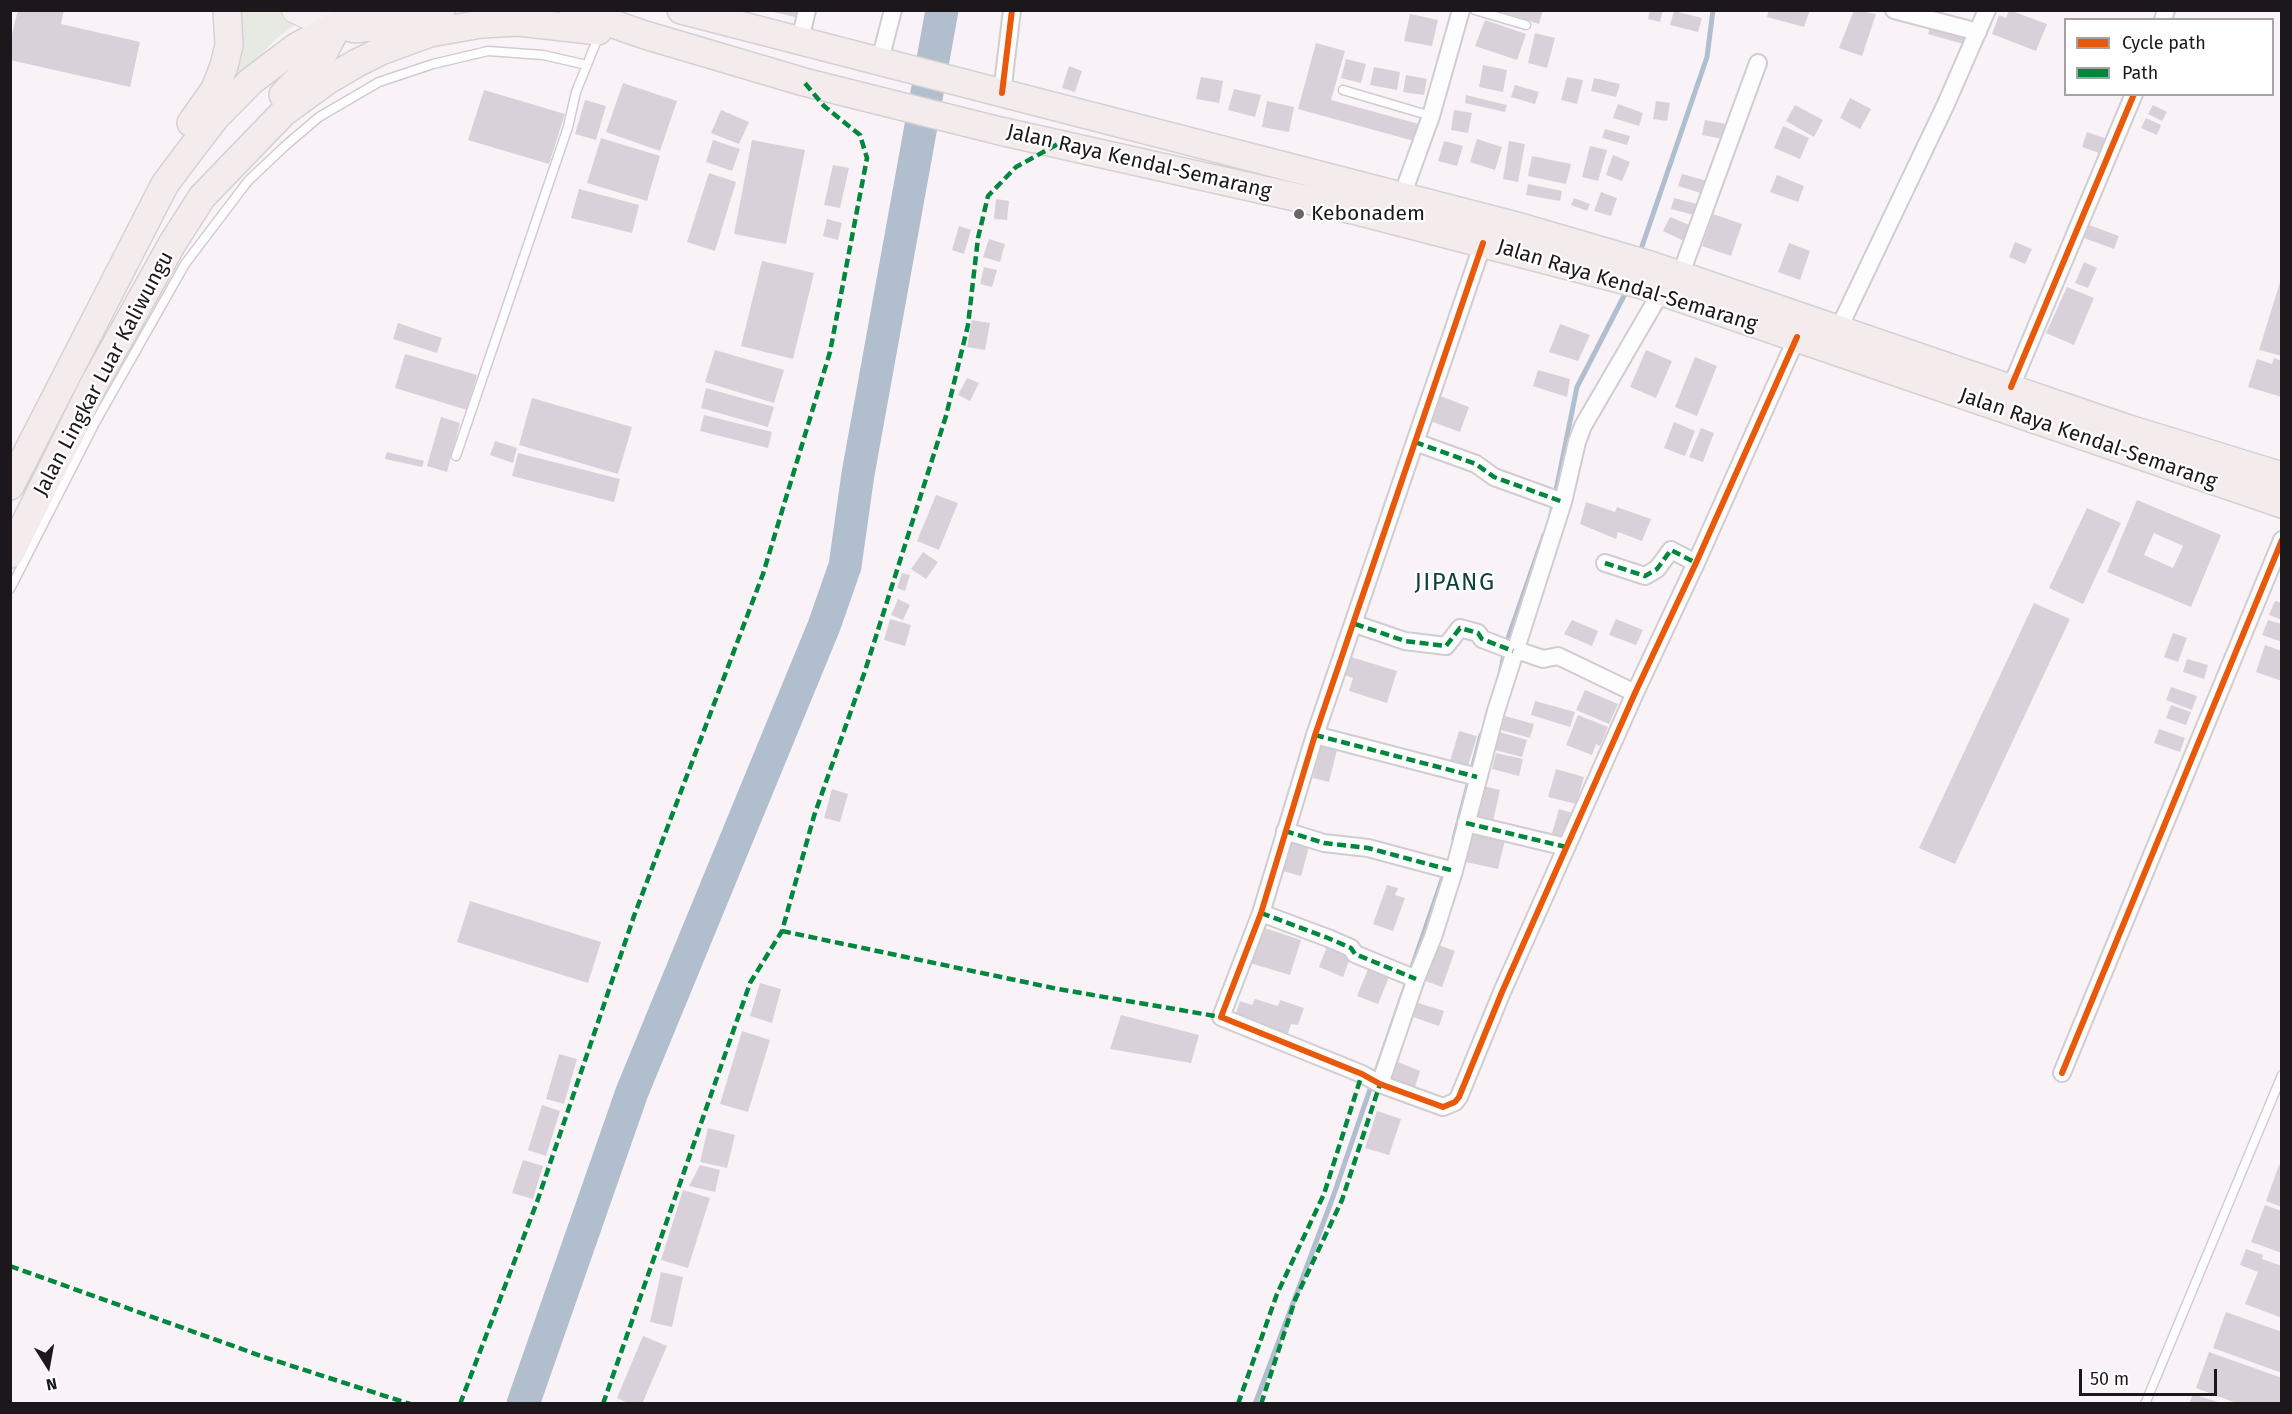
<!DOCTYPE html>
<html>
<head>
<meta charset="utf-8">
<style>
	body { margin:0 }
	#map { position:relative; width:2292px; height:1414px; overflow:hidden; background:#f9f3f8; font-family:"Fira Sans",sans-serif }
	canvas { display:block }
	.frame { position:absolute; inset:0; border:12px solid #1b171a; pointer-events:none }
	.legend { position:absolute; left:2064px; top:18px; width:210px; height:78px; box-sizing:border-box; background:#fff; border:2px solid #a4a2a3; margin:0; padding:8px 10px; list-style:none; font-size:18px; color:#1b171a }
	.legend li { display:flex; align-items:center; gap:12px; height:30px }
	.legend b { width:30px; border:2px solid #a4a2a3 }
	.north { position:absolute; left:18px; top:1336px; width:60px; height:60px; -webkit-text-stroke:4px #fff; paint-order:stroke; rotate:169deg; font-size:16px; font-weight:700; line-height:24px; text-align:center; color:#1b171a }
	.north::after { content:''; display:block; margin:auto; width:21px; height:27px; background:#1b171a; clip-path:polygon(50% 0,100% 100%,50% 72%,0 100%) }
	.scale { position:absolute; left:2079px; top:1369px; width:138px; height:27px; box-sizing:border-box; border:3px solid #1b171a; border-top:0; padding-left:8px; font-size:18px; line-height:21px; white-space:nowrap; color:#1b171a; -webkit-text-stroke:4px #fff; paint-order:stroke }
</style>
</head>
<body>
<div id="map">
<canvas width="2292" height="1414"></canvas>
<div class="frame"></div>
<ul class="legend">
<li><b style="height:8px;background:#e8590c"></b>Cycle path</li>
<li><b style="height:8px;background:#00873e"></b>Path</li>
</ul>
<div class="north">N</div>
<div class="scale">50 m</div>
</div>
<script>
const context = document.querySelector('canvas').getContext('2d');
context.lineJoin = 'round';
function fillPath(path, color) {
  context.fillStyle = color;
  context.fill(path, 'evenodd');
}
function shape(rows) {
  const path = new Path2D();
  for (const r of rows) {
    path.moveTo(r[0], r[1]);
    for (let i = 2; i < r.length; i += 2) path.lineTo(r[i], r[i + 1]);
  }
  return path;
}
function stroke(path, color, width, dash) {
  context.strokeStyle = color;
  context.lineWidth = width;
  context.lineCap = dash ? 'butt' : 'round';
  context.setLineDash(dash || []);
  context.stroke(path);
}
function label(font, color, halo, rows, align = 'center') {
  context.font = font + ' "Fira Sans",sans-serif';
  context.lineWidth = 4.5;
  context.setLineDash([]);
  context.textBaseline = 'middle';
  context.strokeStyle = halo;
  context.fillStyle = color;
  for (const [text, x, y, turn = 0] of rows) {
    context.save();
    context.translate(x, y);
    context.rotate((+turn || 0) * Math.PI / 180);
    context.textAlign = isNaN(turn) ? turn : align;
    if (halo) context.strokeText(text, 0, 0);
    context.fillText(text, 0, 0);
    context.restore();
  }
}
const green = shape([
	[237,11,279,11,298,23,275,40,214,105]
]);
const stream = shape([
	[1639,255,1707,57,1713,10],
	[1551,515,1577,387,1627,290],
	[1500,674,1507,641,1544,535],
	[1454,839,1481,735],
	[1255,1404,1333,1197,1445,871]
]);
const river = shape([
	[523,1404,632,1092,824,626,845,566,858,474,942,10]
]);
const building = shape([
	[18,10,64,10,61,24,140,42,130,87,10,60,10,42],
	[765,10,800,10,799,18],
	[1496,10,1543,10,1539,24],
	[1650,10,1663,10,1660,22,1648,19],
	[1769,10,1810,10,1804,27,1767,17],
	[1854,10,1876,14,1862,56,1839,48],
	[2009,10,2047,24,2036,51,1992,34,1999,15,2006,18],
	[1674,11,1702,18,1698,32,1670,25],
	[1410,14,1438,20,1432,46,1404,41],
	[1485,20,1526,34,1517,60,1475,46],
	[1931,23,1966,33,1963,44,1928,34],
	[1535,33,1555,38,1547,68,1528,63],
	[1316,43,1345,51,1331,100,1419,124,1414,141,1298,109],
	[1346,59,1366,64,1361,83,1341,78],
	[1483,65,1507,70,1503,92,1479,87],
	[1069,66,1082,71,1075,92,1062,88],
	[1374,67,1400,72,1397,90,1370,85],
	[1406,75,1427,79,1424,95,1403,92],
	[1201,77,1223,81,1219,103,1196,99],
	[1567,77,1583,80,1577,104,1561,100],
	[1594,78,1620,84,1616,97,1591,91],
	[623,83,677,101,660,151,606,132],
	[1515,85,1539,92,1535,104,1511,97],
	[1234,89,1261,95,1255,117,1228,110],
	[484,90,565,114,549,164,468,140],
	[1466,95,1507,105,1505,112,1465,103],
	[1850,98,1871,109,1860,129,1840,118],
	[585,100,606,106,596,140,575,134],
	[1267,101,1294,107,1289,132,1262,127],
	[1656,101,1670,103,1667,121,1653,119],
	[1618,104,1643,113,1639,126,1613,118],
	[1795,105,1823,120,1814,137,1786,121],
	[2153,105,2167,112,2162,121,2148,114],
	[721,110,749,122,739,144,711,133],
	[1454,110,1472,113,1468,133,1451,130],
	[2146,118,2161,125,2157,135,2141,128],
	[1705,120,1726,124,1723,139,1702,135],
	[1783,126,1809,138,1800,159,1774,148],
	[1605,129,1630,136,1627,145,1602,138],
	[2087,132,2107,139,2102,154,2082,147],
	[601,138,660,156,647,201,587,183],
	[1477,139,1502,147,1495,170,1470,162],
	[713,140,740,149,732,171,706,162],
	[752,140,805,150,786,244,734,234],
	[1444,141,1463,146,1457,166,1438,161],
	[1509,141,1525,144,1518,182,1503,179],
	[1590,146,1607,150,1598,181,1582,177],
	[1613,155,1630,162,1622,181,1606,175],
	[1532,156,1571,164,1566,184,1528,176],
	[833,165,849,168,840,208,824,205],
	[709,173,736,182,715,251,687,242],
	[1682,174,1707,181,1704,194,1678,186],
	[1777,175,1804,186,1798,202,1770,192],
	[1528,184,1562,191,1560,201,1526,195],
	[579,189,639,205,632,233,571,218],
	[1601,192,1617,198,1611,216,1594,211],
	[1574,198,1590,204,1587,211,1571,205],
	[1674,198,1697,204,1694,215,1671,209],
	[996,199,1009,201,1007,220,994,219],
	[1713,214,1742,224,1731,256,1702,246],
	[1670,217,1692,226,1684,241,1663,231],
	[827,219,842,223,838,240,823,236],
	[2089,225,2119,236,2114,249,2084,238],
	[959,226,971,230,964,254,952,250],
	[989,239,1005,244,1000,262,983,257],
	[2015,242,2032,249,2025,264,2009,257],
	[1789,243,1810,251,1800,280,1778,272],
	[762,261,814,273,793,359,741,346],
	[2084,262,2097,268,2088,288,2075,283],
	[984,267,997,270,992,287,980,284],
	[2281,279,2282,279,2282,356,2259,350],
	[2067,287,2094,298,2074,345,2046,333],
	[972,320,990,323,985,350,967,347],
	[398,323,442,338,437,353,393,339],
	[1560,324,1590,335,1578,361,1549,352],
	[715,350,784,370,774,403,705,382],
	[1646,350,1672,361,1656,398,1630,387],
	[405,354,477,375,467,410,395,388],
	[1695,357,1717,366,1697,416,1675,407],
	[2274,358,2282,361,2282,397,2248,387,2257,359,2272,364],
	[1538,370,1570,379,1567,397,1533,386],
	[967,378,979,383,970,401,958,395],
	[706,388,774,407,768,427,701,408],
	[1440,396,1469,407,1460,432,1430,421],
	[532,398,632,427,618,474,519,445],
	[704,415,772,432,768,448,700,431],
	[441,417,460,423,447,472,427,466],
	[1674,422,1695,431,1685,456,1664,448],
	[1701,428,1714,433,1703,462,1689,457],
	[495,441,517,448,513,463,490,455],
	[387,452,424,461,422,467,385,459],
	[518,453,620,479,614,502,512,476],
	[936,495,958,503,939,550,917,541],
	[2137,500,2221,535,2191,607,2107,572],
	[2154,533,2183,546,2173,568,2144,555],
	[1586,502,1615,512,1617,507,1651,519,1642,541,1618,532,1616,539,1580,524],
	[2087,508,2121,523,2083,604,2049,588],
	[923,552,938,562,926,579,911,569],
	[902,573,910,575,905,591,897,588],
	[898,599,910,605,903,620,891,615],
	[2275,601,2282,603,2282,620,2269,615],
	[2034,603,2070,619,1955,864,1919,848],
	[890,619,911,625,905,646,884,640],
	[1616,619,1643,630,1636,645,1609,635],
	[1572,620,1598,631,1592,646,1564,634],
	[2268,620,2282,624,2282,642,2262,635],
	[2173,633,2187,638,2178,662,2164,657],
	[2265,645,2282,651,2282,681,2256,672],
	[1351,657,1397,671,1387,703,1349,691,1353,678,1345,675],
	[2187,659,2208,665,2204,679,2183,672],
	[2171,687,2197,696,2192,710,2166,700],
	[1585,690,1618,704,1609,724,1576,710],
	[1535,701,1575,712,1570,727,1531,715],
	[2171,705,2191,712,2186,725,2166,718],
	[1578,715,1608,727,1600,746,1596,744,1592,755,1566,745],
	[1505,716,1534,724,1530,738,1501,730],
	[2159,729,2185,738,2180,752,2154,743],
	[1459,731,1477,736,1467,770,1449,765],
	[1496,731,1527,740,1522,757,1491,749],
	[1321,746,1337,750,1329,782,1313,778],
	[1496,753,1523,759,1519,776,1492,769],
	[1556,769,1584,777,1576,804,1548,797],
	[1479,785,1500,790,1492,826,1471,822],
	[832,789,848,794,840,822,824,818],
	[1559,809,1572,813,1565,840,1551,837],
	[1468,831,1505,840,1498,869,1461,861],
	[1288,841,1309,847,1301,876,1279,870],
	[1387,885,1398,888,1395,895,1405,898,1393,931,1373,924],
	[470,901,601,942,588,983,457,942],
	[1262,927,1301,940,1290,975,1250,963],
	[1328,944,1352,953,1343,977,1319,967],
	[1436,944,1455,951,1442,987,1423,980],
	[1368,969,1389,977,1378,1004,1357,996],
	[760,983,781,989,772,1023,750,1016],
	[1255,999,1278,1006,1280,1000,1304,1008,1298,1025,1291,1024,1287,1036,1234,1019,1240,1001,1252,1005],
	[1415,1002,1444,1011,1439,1026,1410,1016],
	[1121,1015,1199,1035,1191,1063,1110,1049],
	[742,1031,770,1040,748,1112,720,1104],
	[559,1054,577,1059,564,1104,546,1099],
	[1393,1060,1420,1071,1415,1087,1386,1077],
	[542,1105,560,1111,546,1156,528,1150],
	[1377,1111,1401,1119,1389,1155,1365,1148],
	[708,1128,735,1135,727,1168,700,1162],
	[523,1160,543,1166,533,1199,512,1193],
	[700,1165,720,1170,715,1192,689,1186],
	[2279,1165,2282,1166,2282,1207,2266,1201],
	[683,1190,710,1198,688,1268,661,1260],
	[2265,1205,2282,1211,2282,1253,2251,1242],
	[2246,1249,2263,1255,2262,1259,2282,1266,2282,1318,2245,1304,2258,1272,2240,1265],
	[661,1272,683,1277,672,1327,650,1322],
	[2226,1312,2282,1332,2282,1373,2213,1348],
	[643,1336,667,1346,642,1404,630,1404,617,1398],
	[2209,1352,2282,1378,2282,1404,2239,1404,2196,1388],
	[2193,1394,2221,1403,2221,1404,2189,1404]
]);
const service = shape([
	[1475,10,1526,25],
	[1343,90,1431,116],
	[456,456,568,127,576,92,599,35],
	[10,589,96,421,185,264,248,181,285,146,319,117,379,82,433,64,488,51,543,55,587,65],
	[2145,1404,2282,1075]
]);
const minor = shape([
	[1894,10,1978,32],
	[2163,20,2166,10],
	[800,40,807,10],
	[880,60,893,10],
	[1002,93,1012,10],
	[1402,196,1431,116,1461,10],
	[1483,243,1315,735,1261,913,1221,1017,1362,1074,1380,1084,1443,1107,1455,1102,1459,1097,1502,992,1635,693,1696,563,1797,337],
	[1680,276,1758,63],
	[1839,328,1946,104,1987,10],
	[2011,387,2134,94],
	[1415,442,1476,464,1494,477,1563,502],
	[1605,563,1645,576,1657,569,1671,550,1696,563],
	[1355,624,1405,641,1446,646,1460,628,1478,633,1482,639,1513,651],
	[1514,649,1543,659,1558,656,1635,693],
	[1315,735,1477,777],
	[1466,823,1566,847],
	[1285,831,1324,843,1368,848,1454,871],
	[1261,913,1328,938,1351,948,1355,954,1416,979],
	[2062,1073,2282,540],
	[1380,1084,1416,979,1433,937,1454,871,1496,711,1563,502,1577,442,1583,426,1661,292]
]);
const primary = shape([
	[295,10,321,22,338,25,339,14]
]);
const trunk = shape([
	[573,10,645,35,804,82,1000,131,1353,210,1642,285,2282,504],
	[681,10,1513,225,1650,265,2126,428,2282,476],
	[339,25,355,29,370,27,441,10],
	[283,95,324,52,338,25],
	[191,123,215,89,224,66,229,45,227,10],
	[10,486,165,184,192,148,215,118,250,82,296,47,364,10],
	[10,554,93,386,172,244,202,197,284,112,328,80,357,63,381,51,430,33,481,24,519,22,598,31]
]);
const quiet = shape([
	[1415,442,1476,464,1494,477,1563,502],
	[1605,563,1645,576,1657,569,1671,550,1696,563],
	[1355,624,1405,641,1446,646,1460,628,1478,633,1482,639,1513,651],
	[1315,735,1477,777],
	[1466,823,1566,847],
	[1285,831,1324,843,1368,848,1454,871],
	[1261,913,1328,938,1351,948,1355,954,1416,979],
	[782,931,1058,989,1221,1017],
	[10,1266,264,1357,410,1404],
	[460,1404,537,1202,634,916,763,574,830,352,867,158,860,135,824,106,804,82],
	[603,1404,750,983,782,931,814,816,864,674,946,416,968,325,978,238,988,196,1016,167,1058,144],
	[1238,1404,1277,1294,1324,1194,1362,1074],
	[1261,1404,1295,1300,1342,1200,1380,1084]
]);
const cycleway = shape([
	[1002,93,1012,10],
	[1483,243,1315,735,1261,913,1221,1017,1362,1074,1380,1084,1443,1107,1455,1102,1459,1097,1502,992,1635,693,1696,563,1797,337],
	[2011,387,2134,94],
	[2062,1073,2282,540]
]);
const markers = [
	[1299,214,6,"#696468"]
];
const streetNames = [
	["Jalan Raya Kendal-Semarang",1139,162,13],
	["Jalan Raya Kendal-Semarang",1627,286,17],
	["Jalan Lingkar Luar Kaliwungu",104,374,-62],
	["Jalan Raya Kendal-Semarang",2088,439,19]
];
const poiNames = [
	["Kebonadem",1311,214]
];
const quarterNames = [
	["JIPANG",1455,583]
];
fillPath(green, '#e7eae3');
stroke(stream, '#b0bece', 5);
stroke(river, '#b0bece', 33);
fillPath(building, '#d9d1d9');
stroke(service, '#d0ccd0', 11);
stroke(minor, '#d0ccd0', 20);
stroke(primary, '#d4d1d3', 28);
stroke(trunk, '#d4d1d3', 30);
stroke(service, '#fefdfe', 8);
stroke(minor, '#fefdfe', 16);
stroke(primary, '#f7f0f1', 26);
stroke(trunk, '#f4ebec', 27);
stroke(quiet, '#00873e', 4.5, [9, 4.5]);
stroke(cycleway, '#e8590c', 6);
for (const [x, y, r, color] of markers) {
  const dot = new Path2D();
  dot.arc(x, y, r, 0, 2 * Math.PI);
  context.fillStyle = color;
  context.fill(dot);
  stroke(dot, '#fff', 2);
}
label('21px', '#1b171a', '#fff', streetNames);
label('21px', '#1b171a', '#fff', poiNames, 'left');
context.letterSpacing = '1.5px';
label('24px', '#0d4335', '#fff', quarterNames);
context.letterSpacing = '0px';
</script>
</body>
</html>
